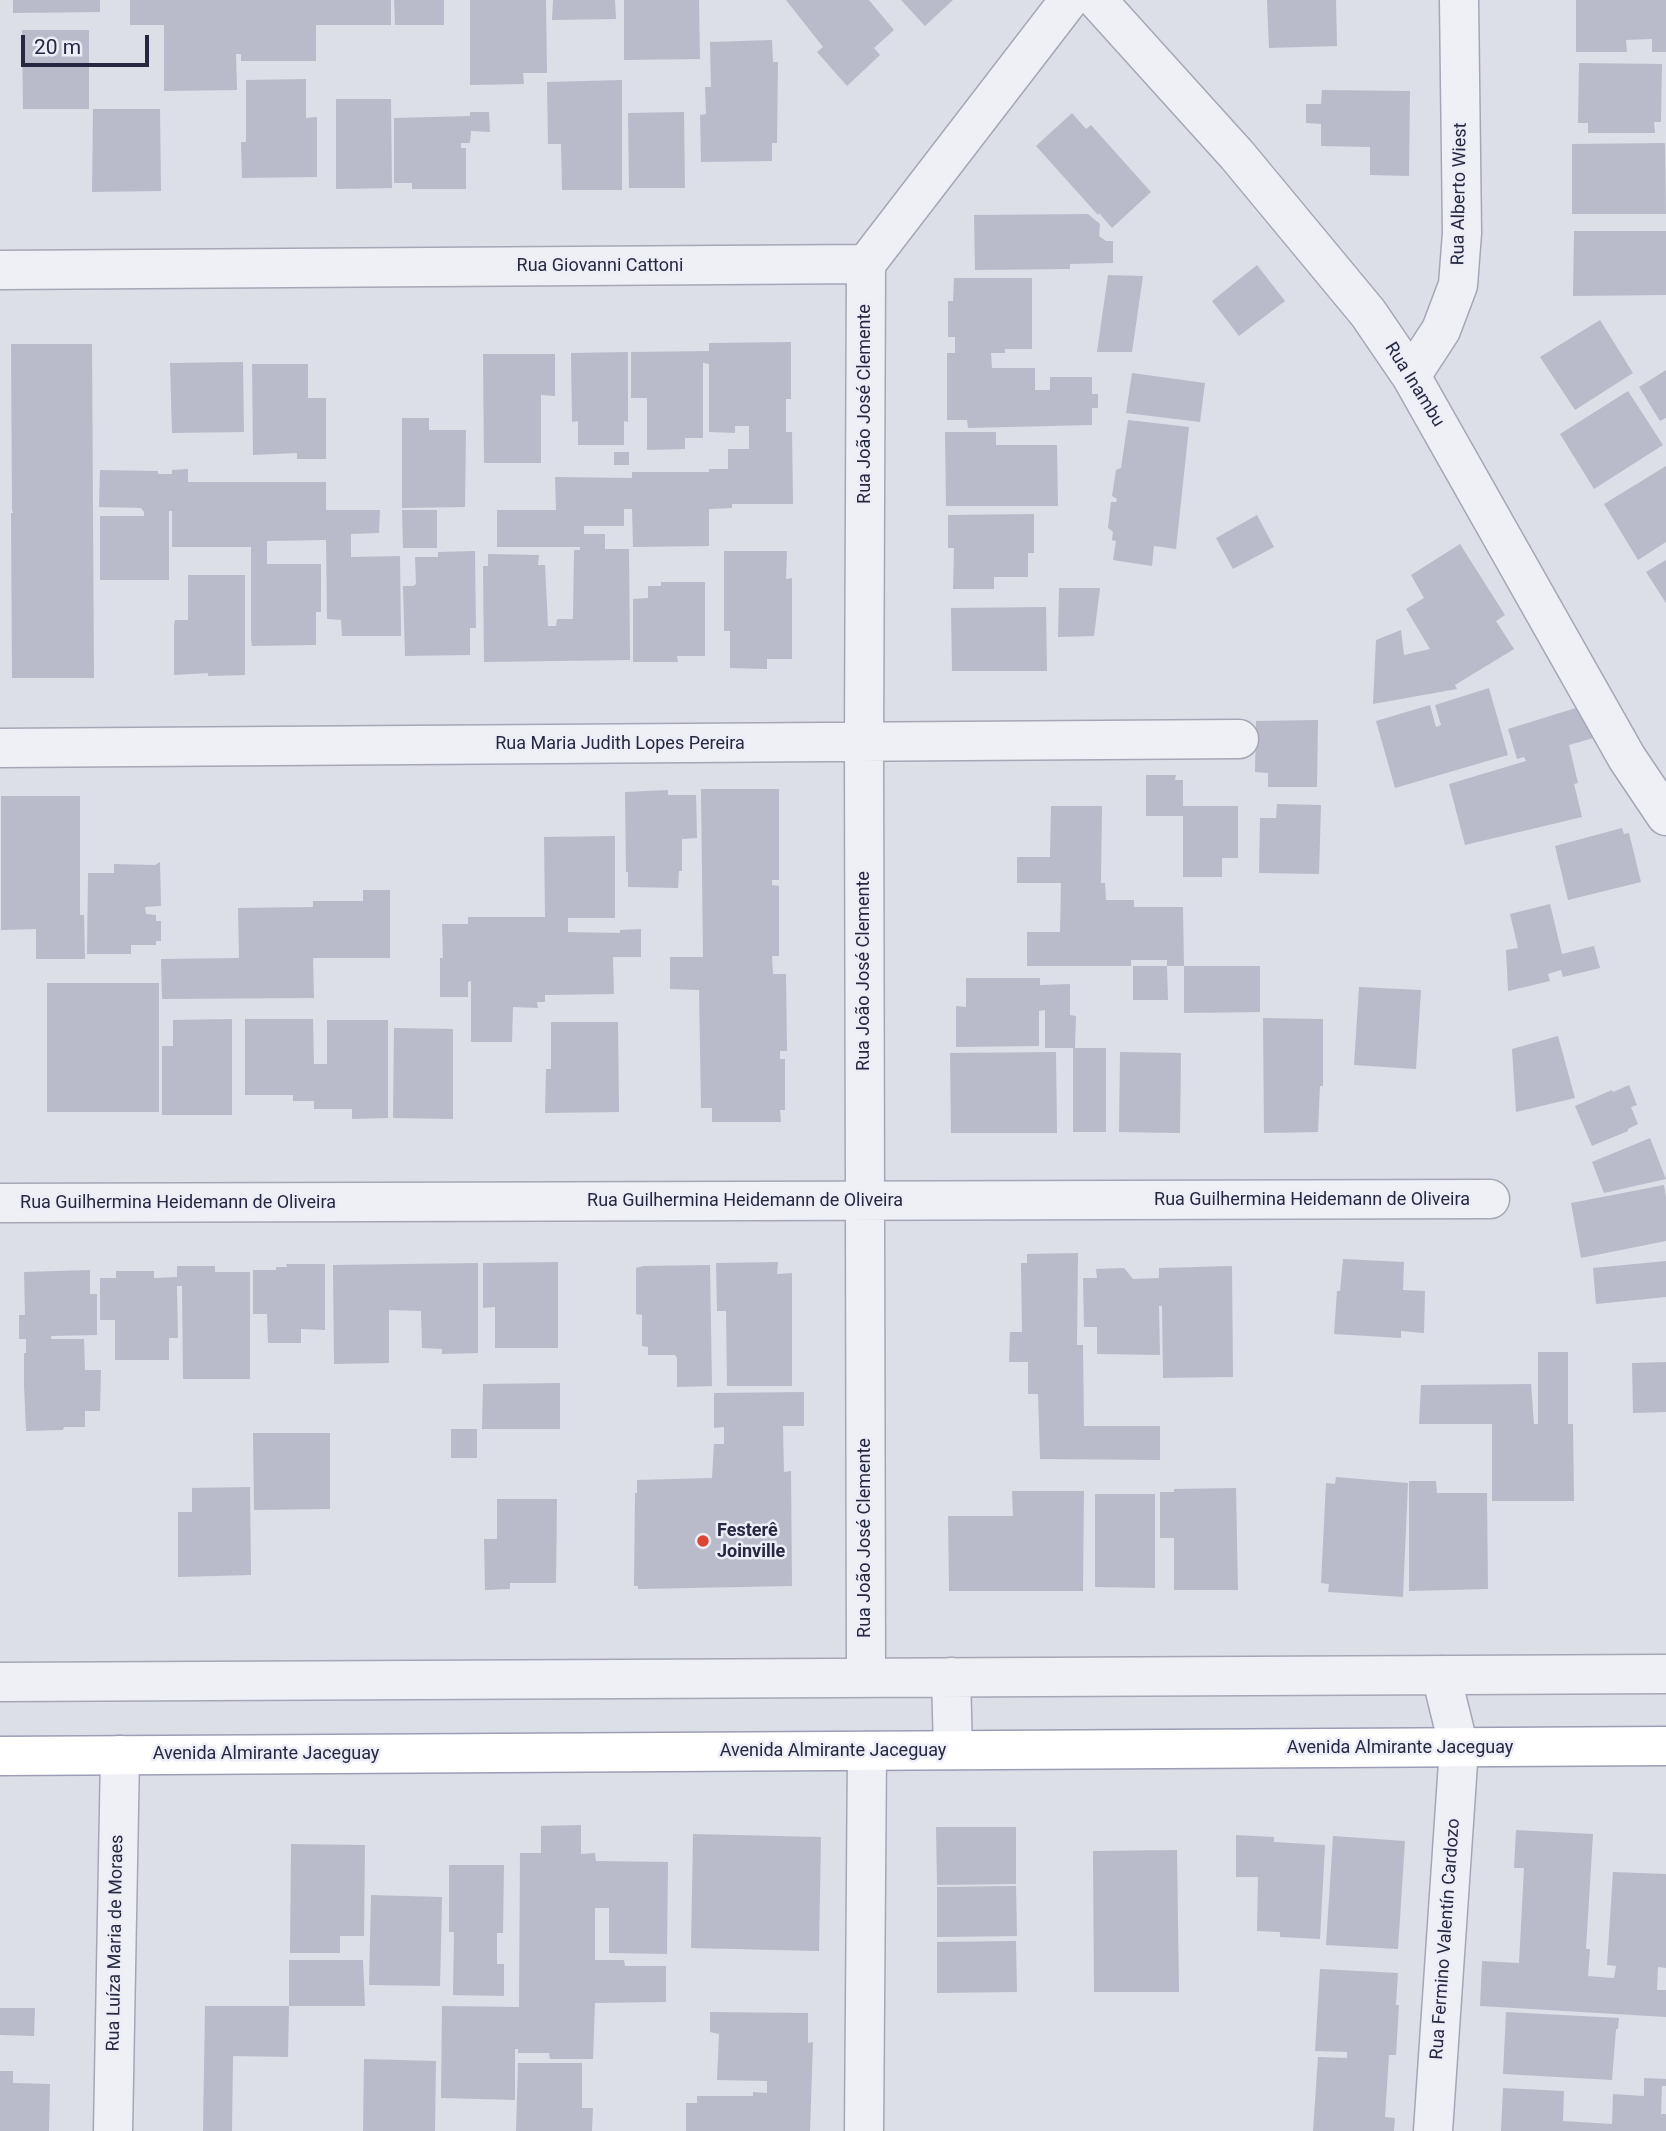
<!DOCTYPE html>
<html>
<head>
<meta charset="utf-8">
<style>
	body { margin:0 }
	#map { position:relative; width:1666px; height:2131px; overflow:hidden; background:#dcdee8; font-family:Roboto,sans-serif }
	canvas { display:block }
	.scale { position:absolute; left:21px; top:35px; width:128px; height:32px; box-sizing:border-box; border:4px solid #252840; border-top:0; padding-left:9px; font-size:21px; line-height:24px; white-space:nowrap; color:#252840; -webkit-text-stroke:5px #ecedf6; paint-order:stroke }
</style>
</head>
<body>
<div id="map">
<canvas width="1666" height="2131"></canvas>
<div class="scale">20 m</div>
</div>
<script>
const context = document.querySelector('canvas').getContext('2d');
context.lineJoin = 'round';
function fillPath(path, color) {
  context.fillStyle = color;
  context.fill(path, 'evenodd');
}
function shape(rows) {
  const path = new Path2D();
  for (const r of rows) {
    path.moveTo(r[0], r[1]);
    for (let i = 2; i < r.length; i += 2) path.lineTo(r[i], r[i + 1]);
  }
  return path;
}
function stroke(path, color, width, dash) {
  context.strokeStyle = color;
  context.lineWidth = width;
  context.lineCap = dash ? 'butt' : 'round';
  context.setLineDash(dash || []);
  context.stroke(path);
}
function label(font, color, halo, rows, align = 'center') {
  context.font = font + ' Roboto,sans-serif';
  context.lineWidth = 5;
  context.setLineDash([]);
  context.textBaseline = 'middle';
  context.strokeStyle = halo;
  context.fillStyle = color;
  for (const [text, x, y, turn = 0] of rows) {
    context.save();
    context.translate(x, y);
    context.rotate((+turn || 0) * Math.PI / 180);
    context.textAlign = isNaN(turn) ? turn : align;
    if (halo) context.strokeText(text, 0, 0);
    context.fillText(text, 0, 0);
    context.restore();
  }
}
const building = shape([
	[13,0,100,0,100,12,13,13],
	[130,0,391,0,391,25,316,25,316,61,241,61,241,54,236,54,237,90,164,91,164,25,130,25],
	[394,0,444,0,444,25,395,25],
	[470,0,546,0,547,73,523,73,524,84,470,85],
	[553,0,615,0,616,19,552,20],
	[624,0,699,0,700,59,624,60],
	[786,0,869,0,894,30,874,48,880,55,847,86,817,52,823,47],
	[901,0,953,0,925,26],
	[1267,0,1336,0,1337,46,1269,48],
	[1576,0,1666,0,1666,52,1652,52,1652,39,1626,40,1627,52,1576,52],
	[22,30,89,30,89,109,23,109],
	[772,40,773,62,778,62,777,143,772,143,772,161,701,162,700,115,706,114,705,87,711,87,710,42],
	[1579,63,1662,64,1661,122,1654,122,1655,133,1588,133,1588,123,1578,123],
	[306,79,306,118,317,117,317,177,242,178,241,142,246,142,246,80],
	[622,80,622,190,562,190,561,144,548,144,547,82],
	[1322,90,1410,91,1409,176,1370,175,1370,147,1321,146,1321,124,1306,123,1306,104,1321,104],
	[336,99,391,99,392,188,336,189],
	[93,109,160,109,161,191,92,192],
	[470,112,489,112,490,132,471,131,470,143,461,143,461,148,466,148,466,189,412,189,412,183,394,183,394,118,470,116],
	[684,112,685,188,629,188,628,113],
	[1072,113,1086,129,1091,125,1151,192,1112,228,1099,213,1098,215,1036,146],
	[1665,143,1666,214,1572,214,1572,144],
	[1088,214,1100,224,1099,236,1106,241,1113,241,1113,263,1070,264,1070,269,975,270,974,215],
	[1574,231,1666,231,1666,295,1573,296],
	[1257,265,1285,301,1239,336,1212,301],
	[1108,275,1143,276,1132,352,1097,352],
	[954,278,1032,278,1032,349,1005,349,1005,353,991,353,992,368,1035,368,1035,390,1050,390,1050,377,1092,377,1092,394,1098,394,1098,408,1092,408,1092,425,968,428,967,420,947,420,947,353,955,353,955,337,948,337,948,301,953,301],
	[1600,320,1633,373,1575,410,1540,357],
	[791,342,791,399,786,399,786,432,792,432,793,504,732,504,732,508,709,509,709,546,633,547,632,509,624,509,624,526,584,526,584,534,605,534,605,549,629,549,630,660,484,662,483,566,488,566,488,554,539,555,538,565,545,565,548,626,556,626,557,619,573,619,574,550,580,550,580,547,497,547,497,510,556,510,555,477,632,478,632,472,709,472,709,469,728,469,728,449,749,449,749,426,735,426,735,433,709,432,709,364,703,363,703,438,685,438,685,449,647,450,647,398,631,398,631,352,709,351,709,343],
	[11,344,92,344,94,678,12,678,11,513,13,513,12,509],
	[628,352,628,422,624,421,624,445,578,445,578,421,572,422,571,353],
	[483,354,555,354,555,396,541,395,541,463,484,463],
	[243,362,244,432,172,433,170,363],
	[252,364,308,364,308,398,326,398,326,459,297,459,297,453,253,455],
	[1666,370,1666,418,1660,421,1639,387],
	[1132,373,1205,383,1200,422,1126,413],
	[1628,391,1663,445,1594,489,1560,434],
	[402,418,429,418,429,430,466,430,465,507,402,508],
	[1128,420,1189,427,1176,549,1154,546,1152,566,1113,560,1116,541,1112,540,1113,532,1108,528,1111,502,1116,502,1117,499,1112,496,1116,470,1121,468],
	[945,432,996,432,996,445,1057,445,1058,506,946,506],
	[614,452,629,452,629,465,614,465],
	[1666,466,1666,542,1638,560,1604,504],
	[188,469,188,482,326,482,326,510,380,510,379,533,351,534,351,557,400,556,401,636,342,636,341,620,327,619,326,540,267,541,267,564,321,564,321,612,316,612,316,645,252,646,251,639,251,547,172,547,172,511,169,511,169,580,100,580,100,516,144,516,144,512,141,508,99,507,100,470,158,471,158,474,172,474,172,470],
	[402,510,437,510,437,548,403,548],
	[1034,514,1034,553,1028,553,1028,577,994,577,994,589,953,589,954,548,948,548,948,515],
	[1257,515,1274,547,1233,569,1216,538],
	[1460,544,1505,615,1496,621,1514,649,1455,685,1457,689,1373,704,1376,640,1401,630,1404,655,1430,649,1406,609,1424,598,1411,575],
	[475,551,476,628,470,628,470,655,405,656,403,586,413,586,416,584,415,557,438,557,438,552],
	[724,551,787,551,786,579,792,578,792,659,767,659,767,669,730,668,730,631,724,631],
	[1666,560,1666,603,1646,572],
	[188,575,245,575,245,675,208,676,208,673,174,675,174,625,175,620,188,620],
	[661,582,705,582,705,656,677,656,678,662,633,662,633,599,648,598,648,586,661,586],
	[1059,588,1100,588,1094,636,1058,637],
	[1046,607,1047,671,952,671,951,608],
	[1489,688,1508,755,1395,788,1376,721,1430,705,1436,727,1441,725,1435,705],
	[1579,707,1597,737,1569,745,1578,783,1574,784,1582,817,1465,845,1449,784,1526,761,1524,757,1517,759,1508,729],
	[1318,720,1317,787,1268,787,1268,773,1255,772,1256,721],
	[1146,775,1176,775,1175,780,1183,780,1183,806,1238,806,1238,858,1222,858,1222,877,1183,877,1183,816,1146,816],
	[701,789,779,789,779,880,772,880,772,885,779,886,779,956,772,956,773,974,786,974,787,1051,780,1051,780,1059,785,1059,785,1110,780,1110,781,1122,712,1122,712,1108,701,1108,699,990,670,989,670,957,703,957],
	[668,790,668,795,696,795,697,838,682,839,682,871,679,871,678,888,628,887,628,872,626,872,625,792],
	[1,796,80,796,80,915,84,915,85,959,36,959,36,929,1,930],
	[1277,804,1321,805,1319,874,1259,873,1260,818,1276,818],
	[1051,806,1102,806,1101,883,1105,883,1106,900,1134,900,1134,907,1183,907,1184,966,1167,966,1168,1000,1133,1000,1133,966,1167,966,1167,960,1131,960,1131,966,1027,966,1027,932,1060,932,1061,883,1017,883,1017,857,1050,857],
	[1622,828,1624,834,1629,833,1641,882,1568,900,1555,846],
	[615,836,615,918,568,918,568,932,620,933,620,930,641,929,641,957,613,957,614,994,545,995,545,1002,537,1002,538,1008,513,1007,512,1042,471,1042,471,981,468,982,468,997,440,997,440,958,443,958,442,924,468,924,468,917,545,917,544,837],
	[160,862,161,906,145,907,146,914,156,915,156,921,161,921,161,941,156,941,156,945,131,945,131,954,87,954,88,873,114,873,114,864,155,865],
	[363,890,390,890,390,958,313,958,314,998,162,999,161,959,239,958,238,908,313,907,313,901,363,901],
	[1550,904,1562,954,1594,946,1600,968,1563,977,1561,970,1548,974,1550,981,1508,991,1506,950,1518,948,1510,914],
	[1184,966,1260,966,1260,1012,1184,1013],
	[966,978,1040,978,1040,985,1070,984,1070,1015,1076,1016,1075,1048,1045,1048,1045,1010,1039,1011,1039,1046,956,1047,956,1006,966,1007],
	[47,983,159,983,159,1112,47,1112],
	[1359,987,1421,990,1416,1069,1354,1065],
	[1263,1018,1323,1019,1323,1086,1320,1086,1318,1132,1264,1133],
	[232,1019,232,1115,162,1115,162,1046,173,1046,173,1020],
	[245,1019,313,1019,314,1064,327,1064,327,1020,388,1020,388,1118,352,1119,352,1109,314,1109,314,1101,293,1101,293,1095,245,1095],
	[551,1022,618,1022,619,1112,545,1113,546,1069,551,1069],
	[394,1028,453,1029,453,1119,393,1118],
	[1558,1036,1575,1098,1516,1112,1512,1049],
	[1073,1048,1106,1048,1106,1132,1073,1132],
	[1056,1052,1057,1133,951,1133,950,1053],
	[1120,1052,1181,1053,1180,1133,1119,1132],
	[1629,1085,1637,1105,1631,1107,1638,1124,1628,1129,1628,1131,1592,1146,1575,1106,1612,1090,1613,1092],
	[1650,1138,1666,1179,1604,1193,1592,1162],
	[1664,1185,1666,1198,1666,1241,1581,1258,1571,1203],
	[1078,1253,1077,1345,1083,1345,1084,1426,1160,1426,1160,1460,1040,1459,1038,1394,1028,1394,1028,1362,1009,1362,1010,1332,1022,1332,1021,1263,1027,1263,1027,1254],
	[1343,1259,1404,1262,1403,1290,1425,1291,1424,1333,1401,1331,1401,1338,1334,1334,1337,1291,1340,1291],
	[1666,1261,1666,1297,1596,1304,1593,1268],
	[558,1262,558,1348,495,1348,495,1307,483,1308,483,1263],
	[778,1262,777,1274,792,1273,792,1386,727,1386,726,1311,717,1311,716,1263],
	[478,1263,478,1353,442,1354,442,1349,422,1348,421,1311,389,1310,389,1363,334,1364,333,1265],
	[286,1264,325,1264,325,1330,301,1329,301,1343,268,1343,267,1314,253,1314,253,1270,276,1270,276,1267,287,1267],
	[710,1265,712,1386,677,1387,677,1358,675,1355,648,1355,648,1347,642,1346,642,1315,636,1314,636,1268,643,1266],
	[177,1266,215,1266,215,1272,250,1272,250,1379,183,1379,182,1286,177,1286,178,1338,169,1338,169,1360,115,1360,115,1320,100,1320,100,1278,116,1278,116,1271,154,1271,154,1278,177,1277],
	[1232,1266,1233,1377,1163,1378,1162,1306,1159,1306,1160,1355,1097,1354,1097,1327,1084,1327,1083,1278,1097,1278,1096,1269,1124,1268,1133,1279,1159,1278,1159,1268],
	[90,1270,90,1294,97,1294,97,1335,51,1336,51,1339,84,1339,85,1370,101,1370,100,1411,85,1411,85,1427,64,1427,63,1430,26,1431,24,1385,24,1353,26,1353,26,1339,19,1339,19,1315,25,1315,24,1272],
	[1538,1352,1568,1352,1568,1424,1573,1424,1574,1501,1492,1501,1492,1424,1419,1424,1421,1385,1531,1384,1534,1424,1538,1424],
	[1666,1362,1666,1412,1633,1413,1632,1363],
	[560,1383,560,1429,482,1429,483,1384],
	[804,1392,804,1426,783,1426,784,1472,791,1471,792,1586,638,1589,638,1586,634,1586,635,1493,637,1493,637,1480,712,1478,714,1444,724,1444,724,1427,714,1428,714,1393],
	[451,1429,477,1429,477,1458,451,1458],
	[253,1433,330,1433,330,1509,254,1510],
	[1336,1477,1408,1483,1403,1597,1328,1592,1329,1584,1321,1583,1326,1483,1335,1484],
	[1409,1481,1436,1481,1437,1493,1487,1493,1488,1589,1409,1591],
	[250,1487,251,1575,178,1577,178,1512,192,1512,192,1488],
	[1236,1488,1238,1590,1174,1590,1174,1538,1160,1538,1160,1492,1174,1492,1174,1489],
	[1012,1491,1084,1491,1083,1591,949,1591,948,1516,1013,1516],
	[1095,1494,1155,1494,1155,1588,1095,1587],
	[497,1499,557,1499,556,1583,510,1583,510,1589,485,1590,484,1539,497,1539],
	[581,1825,581,1854,595,1853,596,1861,668,1862,667,1954,609,1953,609,1908,595,1908,595,1960,624,1960,625,1966,666,1966,666,2002,595,2003,593,2059,550,2059,549,2053,518,2053,518,2049,515,2049,515,2100,441,2098,442,2006,519,2007,520,1853,541,1853,541,1826],
	[936,1827,1016,1827,1016,1884,937,1885],
	[1516,1830,1593,1834,1586,1949,1590,1949,1588,1976,1614,1978,1616,1966,1607,1965,1613,1872,1666,1874,1666,1968,1658,1967,1657,1990,1666,1990,1666,2017,1480,2006,1482,1961,1519,1963,1524,1868,1514,1868],
	[693,1834,821,1837,819,1951,691,1948],
	[1236,1835,1274,1837,1274,1842,1325,1845,1320,1939,1280,1937,1280,1932,1257,1931,1258,1877,1236,1877],
	[1333,1836,1405,1841,1398,1949,1326,1945],
	[291,1844,365,1845,364,1936,340,1936,340,1953,290,1953],
	[1177,1850,1179,1992,1094,1992,1093,1851],
	[449,1865,504,1865,503,1933,497,1933,497,1964,504,1964,504,1996,453,1995,454,1932,449,1932],
	[1016,1886,1017,1936,937,1937,937,1887],
	[371,1895,442,1897,440,1986,369,1985],
	[1016,1941,1017,1992,937,1993,937,1942],
	[289,1960,363,1960,365,2006,289,2006,288,2057,233,2056,232,2131,203,2131,205,2006,289,2006],
	[1320,1969,1398,1973,1396,2005,1399,2005,1396,2055,1389,2055,1385,2117,1395,2118,1394,2131,1313,2131,1318,2057,1347,2058,1347,2052,1315,2051],
	[0,2008,35,2008,34,2036,0,2035],
	[710,2012,808,2013,808,2043,813,2042,810,2131,686,2131,686,2103,697,2103,697,2096,753,2096,753,2092,767,2093,767,2081,717,2080,719,2034,710,2032],
	[1506,2012,1619,2018,1618,2029,1616,2029,1612,2080,1503,2074],
	[364,2059,436,2061,435,2131,363,2131],
	[518,2063,582,2063,582,2108,593,2108,592,2131,516,2131],
	[0,2071,13,2071,13,2083,50,2084,49,2131,0,2131],
	[1644,2078,1666,2079,1666,2086,1662,2086,1661,2114,1666,2114,1666,2131,1501,2131,1503,2088,1564,2091,1563,2121,1612,2124,1613,2094,1644,2096]
]);
const minor = shape([
	[1097,0,1237,155,1368,313,1411,376,1627,758,1666,816],
	[0,270,866,264,1069,0],
	[1411,376,1441,330,1458,285,1462,233,1459,0],
	[0,748,1239,739],
	[0,1203,1490,1199],
	[866,1677,864,742,866,264],
	[951,1677,953,1750],
	[0,1682,1666,1674],
	[113,2131,120,1755],
	[864,2131,867,1751],
	[1433,2131,1459,1748,1441,1675]
]);
const major = shape([
	[0,1756,1666,1746]
]);
const markers = [
	[703,1541,7,"#da4534"]
];
const streetNames = [
	["Rua Alberto Wiest",1460,194,-89],
	["Rua Giovanni Cattoni",600,266],
	["Rua Inambu",1414,385,58],
	["Rua João José Clemente",865,404,-90],
	["Rua Maria Judith Lopes Pereira",620,744],
	["Rua João José Clemente",864,971,-90],
	["Rua Guilhermina Heidemann de Oliveira",1312,1200],
	["Rua Guilhermina Heidemann de Oliveira",745,1201],
	["Rua Guilhermina Heidemann de Oliveira",178,1203],
	["Rua João José Clemente",865,1538,-90],
	["Avenida Almirante Jaceguay",1400,1748],
	["Avenida Almirante Jaceguay",833,1751],
	["Avenida Almirante Jaceguay",266,1754],
	["Rua Fermino Valentín Cardozo",1446,1939,-86],
	["Rua Luíza Maria de Moraes",116,1943,-89]
];
const poiNames = [
	["Festerê",717,1531],
	["Joinville",717,1552]
];
fillPath(building, '#b9bbcb');
stroke(minor, '#a5a7b6', 41);
stroke(major, '#9b9eb5', 41);
stroke(minor, '#eff0f6', 38);
stroke(major, '#fff', 38);
for (const [x, y, r, color] of markers) {
  const dot = new Path2D();
  dot.arc(x, y, r, 0, 2 * Math.PI);
  context.fillStyle = color;
  context.fill(dot);
  stroke(dot, '#ecedf6', 2.5);
}
label('18px', '#252840', '#ecedf6', streetNames);
label('bold 18px', '#252840', '#ecedf6', poiNames, 'left');
</script>
</body>
</html>
